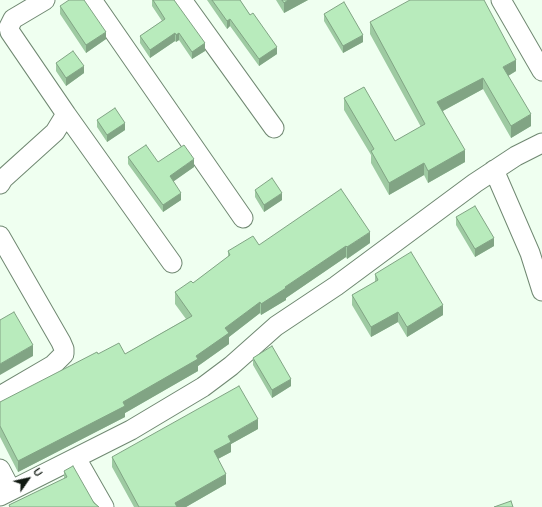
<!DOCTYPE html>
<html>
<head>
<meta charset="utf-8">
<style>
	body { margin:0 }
	#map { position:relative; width:542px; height:507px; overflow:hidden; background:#effff0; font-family:Quicksand,sans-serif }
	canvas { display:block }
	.north { position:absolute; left:8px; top:459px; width:40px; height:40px; -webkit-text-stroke:3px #fff; paint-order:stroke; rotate:56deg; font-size:11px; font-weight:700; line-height:16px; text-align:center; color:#111a12 }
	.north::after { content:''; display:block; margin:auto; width:14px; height:18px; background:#111a12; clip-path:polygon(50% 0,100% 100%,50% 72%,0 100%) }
</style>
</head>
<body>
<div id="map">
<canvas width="542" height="507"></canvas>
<div class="north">U</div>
</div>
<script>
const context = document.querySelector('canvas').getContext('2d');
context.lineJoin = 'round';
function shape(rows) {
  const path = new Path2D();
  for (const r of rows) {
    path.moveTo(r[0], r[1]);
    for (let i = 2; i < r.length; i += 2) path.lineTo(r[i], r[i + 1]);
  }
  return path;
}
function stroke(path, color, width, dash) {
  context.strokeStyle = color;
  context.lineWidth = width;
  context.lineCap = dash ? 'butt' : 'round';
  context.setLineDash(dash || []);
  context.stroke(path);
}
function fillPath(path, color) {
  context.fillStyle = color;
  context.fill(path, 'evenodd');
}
const street = shape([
	[92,0,243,218],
	[182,0,274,128],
	[501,0,542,71],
	[66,114,172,263],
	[494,170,530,253,542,291],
	[0,184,3,179,55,132,66,114,10,32,9,27,13,19,45,0],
	[0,236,61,342,64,349,64,354,53,365,0,396],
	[76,458,104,507],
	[0,469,11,490],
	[0,496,131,430,203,387,231,366,276,326,336,286,475,183,516,156,542,143]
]);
const wall = shape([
	[152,0,174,0,205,51,192,59,179,40,176,42,175,41,150,58,140,43,140,36,162,21,152,6],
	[207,0,240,0,277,54,259,66,230,26,227,29],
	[276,0,308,0,284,13],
	[60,6,106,39,86,53,60,14],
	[324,14,363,42,343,53,324,21],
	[370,22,516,71,508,76,531,126,511,138,483,89,443,111,465,162,428,183,424,175,389,195,371,163,371,155,344,110,344,98,395,141,421,127,370,34],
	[56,63,84,73,66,86,56,71],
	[97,120,125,130,107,142,97,127],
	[128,157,158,162,194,167,173,181,181,200,163,212,128,164],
	[255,190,282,200,264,212,255,197],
	[456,217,494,246,475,257,456,225],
	[370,243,347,259,346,257,286,298,286,300,261,315,260,313,229,337,229,344,198,366,198,371,125,413,125,417,18,472,0,437,0,402,98,354,125,354,186,319,175,304,175,292,193,283,228,257,228,251,259,245],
	[375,274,443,315,407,337,398,322,371,337,352,305,352,295,375,282],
	[253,358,291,386,272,398,253,365],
	[258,429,231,444,231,452,218,459,226,484,186,507,134,507,112,467,112,457],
	[64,471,99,507,9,507,9,505,64,479]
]);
const shadedWall = shape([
	[288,0,308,0,284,13,284,3],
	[230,19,230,26,227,29,227,21],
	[106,32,106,39,86,53,86,45],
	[175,33,175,41,150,58,150,50],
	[179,33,179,40,176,42,176,35],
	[363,35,363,42,343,53,343,46],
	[205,43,205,51,192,59,192,52],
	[277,47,277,54,259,66,259,59],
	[516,60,516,71,503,79,503,67],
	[84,66,84,73,66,86,66,78],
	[483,78,483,89,437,114,437,102],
	[531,114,531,126,511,138,511,126],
	[125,123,125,130,107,142,107,135],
	[465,150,465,162,428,183,428,171],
	[194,159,194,167,170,184,170,176],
	[424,163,424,175,389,195,389,183],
	[181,193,181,200,163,212,163,205],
	[282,193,282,200,264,212,264,205],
	[370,232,370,243,347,259,347,247],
	[494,238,494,246,475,257,475,249],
	[346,246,346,257,286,298,286,300,261,315,261,304,285,287],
	[260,302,260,313,229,337,229,344,198,366,198,371,125,413,125,417,18,472,18,461,123,402,196,356,225,328],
	[443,305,443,315,407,337,407,327],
	[398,312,398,322,371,337,371,327],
	[33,345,33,356,0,375,0,364],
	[291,379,291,386,272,398,272,390],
	[258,419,258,429,231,444,231,452,214,461,214,451,228,436],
	[226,474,226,484,186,507,175,507,175,503]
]);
const building = shape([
	[69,0,84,0,106,32,86,45,60,6,69,0],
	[153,0,174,0,205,43,192,52,179,33,176,35,175,33,150,50,140,36,165,19,153,0],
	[212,0,240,0,250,15,253,13,277,47,259,59,230,19,227,21,212,0],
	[282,0,288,0,284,3,282,0],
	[410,0,484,0,516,60,503,67,531,114,511,126,483,78,437,102,465,150,428,171,424,163,389,183,371,151,374,149,344,98,364,87,395,141,425,124,370,22,410,0],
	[344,2,363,35,343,46,324,14,344,2],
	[73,51,84,66,66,78,56,63,73,51],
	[115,108,125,123,107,135,97,120,115,108],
	[146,145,158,162,184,145,194,159,170,176,181,193,163,205,128,157,146,145],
	[272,178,282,193,264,205,255,190,272,178],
	[341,189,370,232,347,247,346,246,285,287,286,288,261,304,260,302,225,328,229,333,196,356,198,359,123,402,125,406,18,461,0,426,0,402,97,352,98,354,119,343,125,354,192,316,175,292,191,281,193,283,230,255,228,251,253,236,259,245,341,189],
	[475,206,494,238,475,249,456,217,475,206],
	[411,252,443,305,407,327,398,312,371,327,352,295,378,280,375,274,411,252],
	[14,312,33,345,0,364,0,320,14,312],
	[272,346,291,379,272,390,253,358,272,346],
	[239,386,258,419,228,436,231,442,214,451,226,474,175,503,177,507,139,507,112,457,239,386],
	[73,466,94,503,99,507,10,507,9,505,67,477,64,471,73,466],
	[511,501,513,507,494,507,511,501]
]);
stroke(street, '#708872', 21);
stroke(street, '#fff', 19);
fillPath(wall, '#9ecaa2');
fillPath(shadedWall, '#81a484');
fillPath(building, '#b8ebbc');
stroke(building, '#81a484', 1);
</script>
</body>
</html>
